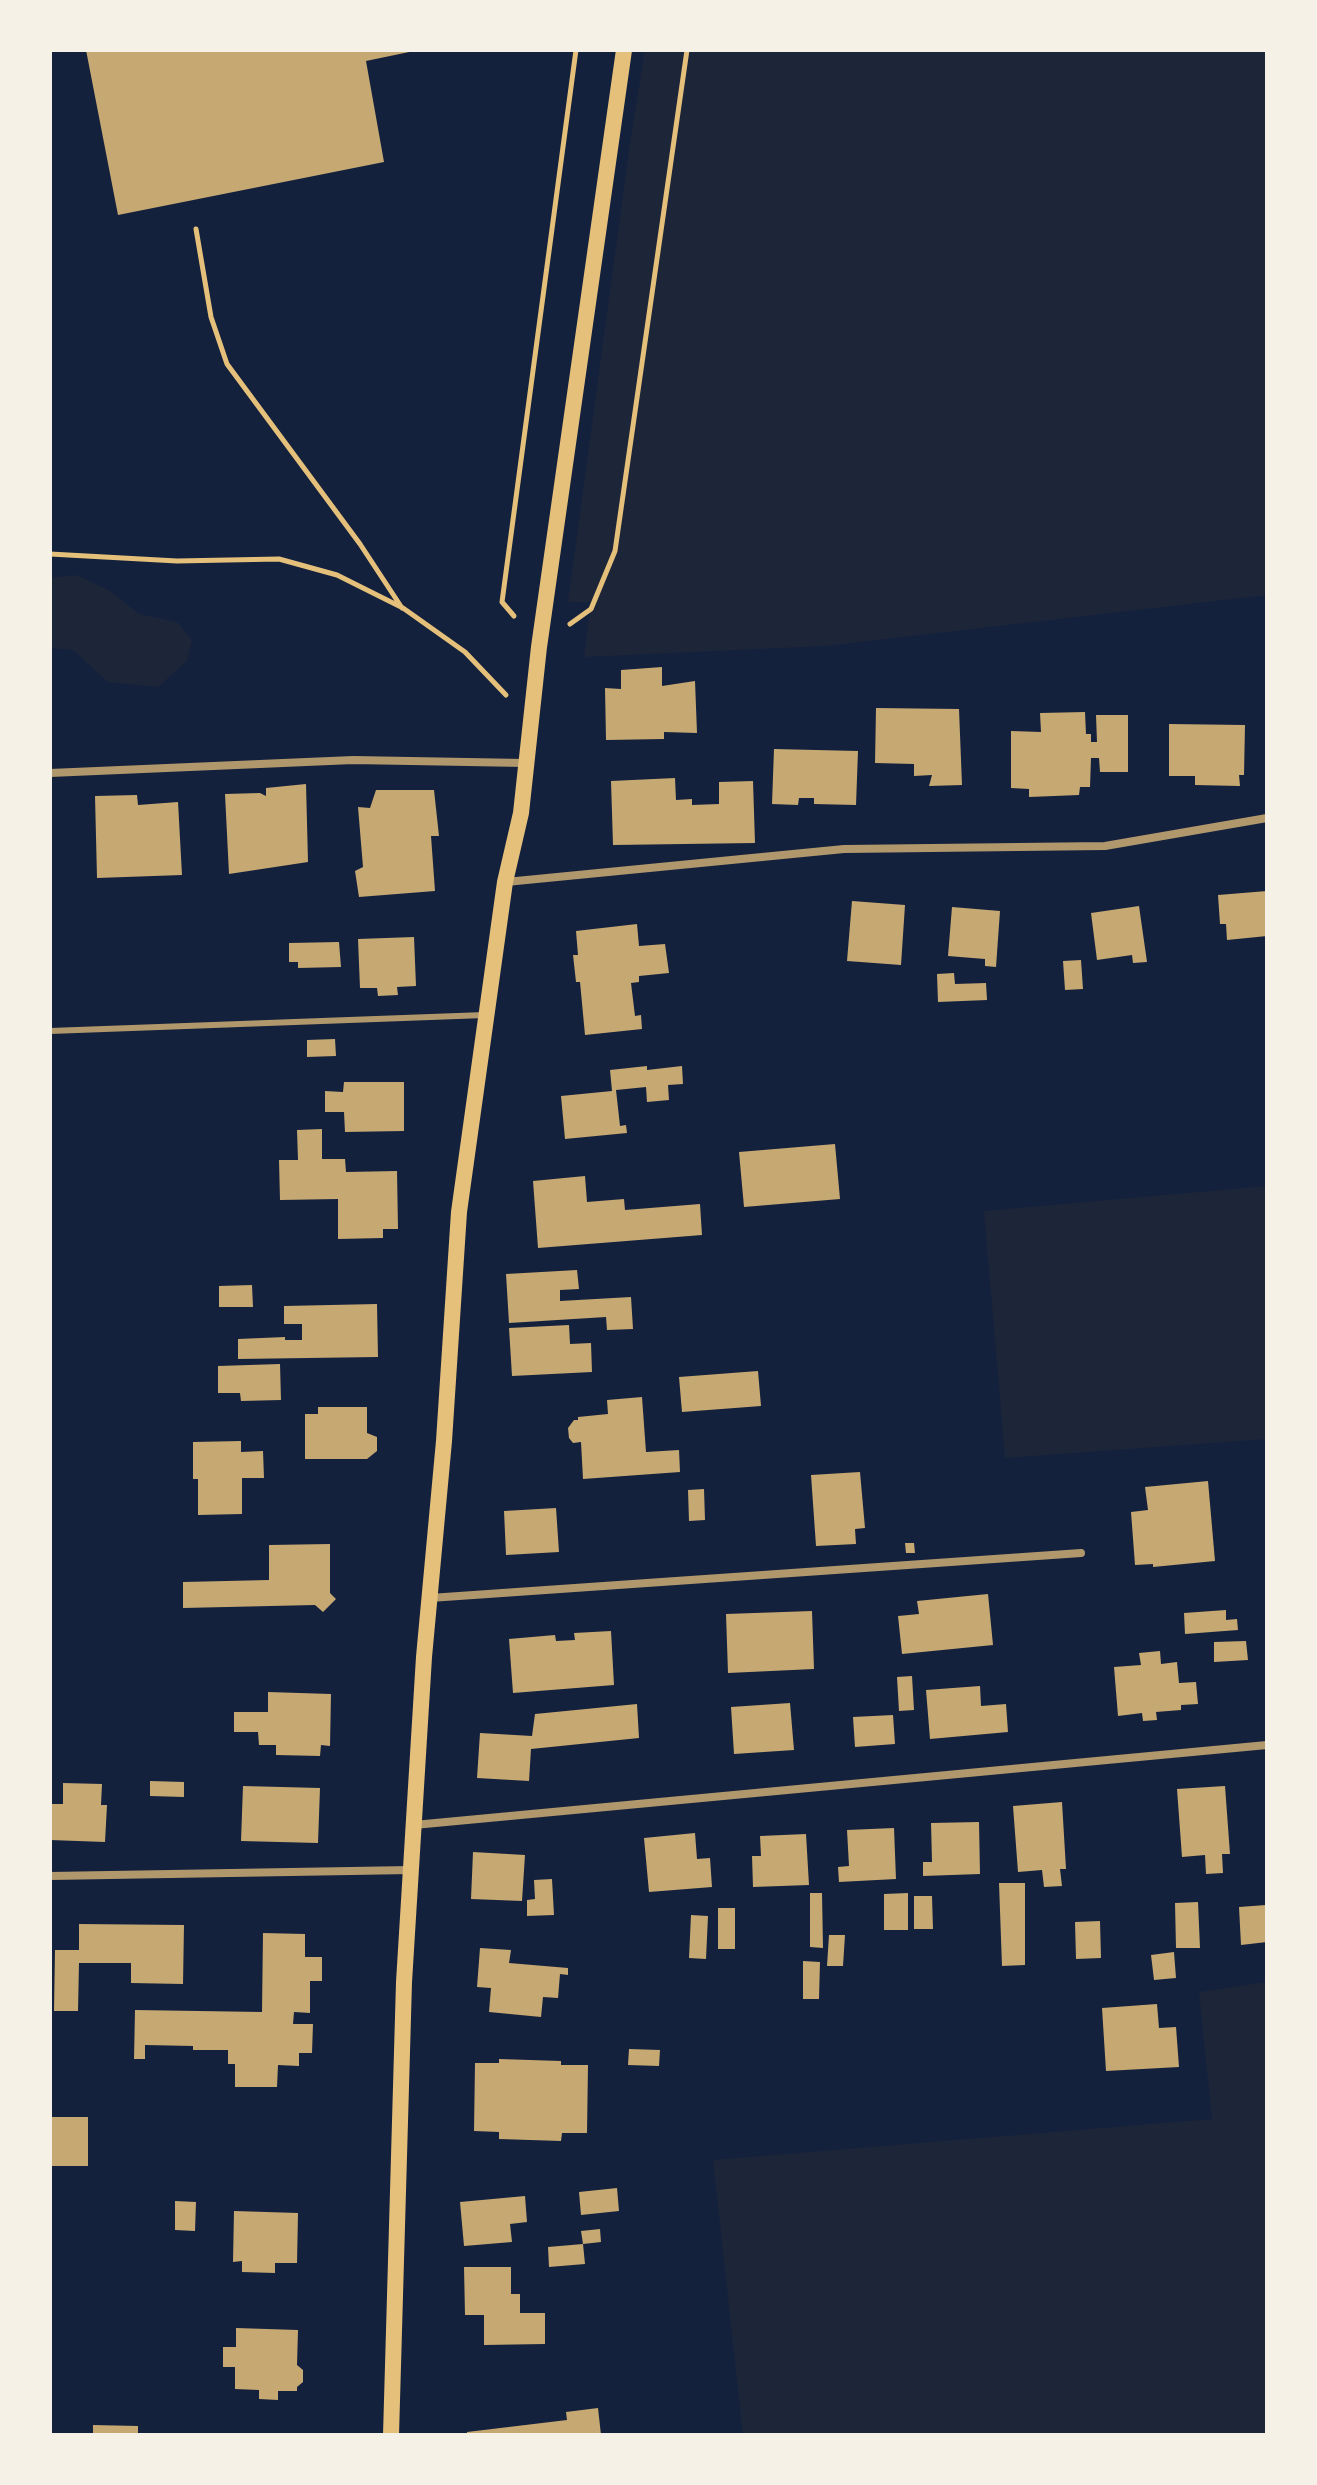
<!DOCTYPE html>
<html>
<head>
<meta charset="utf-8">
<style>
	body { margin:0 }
	#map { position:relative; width:1317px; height:2485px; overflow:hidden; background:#14213d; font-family:"IBM Plex Sans",sans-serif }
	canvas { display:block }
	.frame { position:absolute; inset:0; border:52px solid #f6f1e7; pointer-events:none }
</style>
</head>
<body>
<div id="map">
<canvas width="1317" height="2485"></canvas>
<div class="frame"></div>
</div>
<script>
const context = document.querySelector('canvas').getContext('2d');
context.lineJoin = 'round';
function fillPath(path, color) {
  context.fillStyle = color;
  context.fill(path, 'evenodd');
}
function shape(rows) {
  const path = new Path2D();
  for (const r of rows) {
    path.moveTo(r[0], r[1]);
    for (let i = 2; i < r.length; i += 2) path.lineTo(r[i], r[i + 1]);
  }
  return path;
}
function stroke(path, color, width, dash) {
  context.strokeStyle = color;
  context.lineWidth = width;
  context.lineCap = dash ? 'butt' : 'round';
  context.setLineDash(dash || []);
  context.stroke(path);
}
const green = shape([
	[645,50,1267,50,1267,595,825,646,584,657,591,602,568,602,631,136],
	[77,575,110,591,139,614,177,622,192,640,187,661,158,687,108,682,73,650,50,648,50,578],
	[1267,1186,1267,1439,1005,1458,984,1211],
	[1267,1982,1267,2435,743,2435,713,2160,1212,2119,1199,1992]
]);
const building = shape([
	[86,50,414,50,414,51,366,61,384,162,118,215],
	[662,667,662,686,695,681,697,733,664,732,664,739,606,740,605,688,621,689,621,670],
	[876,708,959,709,962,785,929,786,932,775,914,776,914,764,875,763],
	[1085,712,1086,734,1091,734,1091,742,1097,742,1096,715,1128,715,1128,772,1100,772,1099,758,1091,758,1090,787,1080,787,1079,795,1029,797,1029,789,1011,788,1011,731,1041,732,1040,713],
	[1169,724,1245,725,1244,775,1239,775,1240,786,1195,785,1195,776,1169,776],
	[774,749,858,751,856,805,814,804,814,798,799,798,798,805,772,804],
	[675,778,676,800,692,799,692,805,719,804,719,782,753,781,755,843,613,845,611,781],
	[306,784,308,862,229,874,225,794,260,793,266,796,266,788],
	[376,790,434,790,439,836,431,836,435,891,359,897,355,871,363,867,358,807,370,808],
	[137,795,138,805,178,802,182,875,97,878,95,796],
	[1267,891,1267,936,1227,940,1226,924,1220,924,1218,895],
	[852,901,905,905,901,965,847,961],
	[1139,906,1147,962,1133,963,1132,955,1097,960,1091,913],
	[952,907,1000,911,996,967,985,966,985,959,948,956],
	[637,924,639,946,665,944,669,973,639,976,639,982,631,983,635,1016,641,1015,642,1029,585,1035,580,982,576,982,573,955,578,955,576,931],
	[414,937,416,986,397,987,398,995,378,996,377,988,360,988,358,939],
	[339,942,341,967,298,968,298,962,289,962,289,943],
	[1081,960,1083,989,1065,990,1063,961],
	[954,973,955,984,986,983,987,1000,938,1002,937,974],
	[335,1039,336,1056,307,1057,307,1040],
	[647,1066,647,1070,682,1066,683,1084,668,1085,669,1100,647,1102,646,1087,616,1090,620,1126,626,1125,627,1133,565,1139,561,1096,612,1091,610,1070],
	[344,1082,404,1082,404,1131,345,1132,344,1112,325,1112,325,1091,343,1092],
	[322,1129,322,1159,345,1159,346,1172,397,1171,398,1229,383,1229,383,1238,338,1239,338,1199,280,1200,279,1160,298,1160,297,1130],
	[835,1144,840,1199,744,1207,739,1152],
	[585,1176,587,1202,624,1199,625,1210,700,1204,702,1235,538,1248,533,1181],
	[577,1270,579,1289,560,1290,560,1301,631,1297,633,1329,607,1330,606,1317,509,1323,506,1274],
	[252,1285,253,1307,219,1307,219,1286],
	[377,1304,378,1357,238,1359,238,1339,285,1337,285,1340,302,1340,302,1324,284,1324,284,1306],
	[569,1325,570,1344,591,1343,592,1372,512,1376,509,1328],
	[280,1364,281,1400,241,1401,240,1393,218,1393,218,1366],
	[758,1371,761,1406,682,1412,679,1377],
	[642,1397,646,1452,679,1450,680,1472,583,1479,581,1442,573,1443,569,1438,568,1428,574,1420,578,1420,578,1417,608,1414,607,1400],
	[318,1407,367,1407,367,1433,377,1437,377,1451,367,1459,305,1459,305,1414,318,1414],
	[241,1441,241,1452,263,1451,264,1478,242,1478,242,1514,198,1515,198,1479,193,1479,193,1442],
	[860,1472,865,1528,855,1529,856,1544,816,1546,811,1475],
	[1208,1481,1215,1561,1153,1567,1153,1564,1135,1565,1131,1512,1148,1510,1145,1487],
	[704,1489,705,1520,689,1521,688,1490],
	[556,1508,559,1552,506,1555,504,1511],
	[905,1543,914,1543,915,1553,906,1553],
	[330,1544,330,1593,336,1599,323,1612,315,1605,183,1608,183,1582,269,1580,269,1545],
	[988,1594,993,1645,902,1654,898,1616,919,1614,917,1601],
	[1226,1610,1226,1620,1237,1619,1238,1630,1185,1634,1184,1613],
	[812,1611,814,1669,728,1673,726,1614],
	[611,1631,614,1685,513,1693,509,1639,555,1635,556,1641,575,1640,574,1633],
	[1246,1641,1248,1660,1214,1662,1214,1642],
	[1160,1651,1161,1664,1177,1662,1179,1683,1196,1682,1198,1704,1181,1705,1181,1710,1156,1712,1157,1720,1143,1721,1142,1713,1118,1716,1114,1667,1141,1665,1139,1653],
	[912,1676,914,1710,899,1711,897,1677],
	[980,1686,981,1706,1006,1704,1008,1732,930,1739,926,1690],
	[268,1692,331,1694,330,1746,321,1745,320,1756,276,1755,276,1745,259,1745,258,1732,234,1732,234,1712,268,1712],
	[790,1703,794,1750,734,1754,731,1707],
	[637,1704,639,1738,531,1749,529,1781,477,1778,480,1733,532,1736,535,1714],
	[893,1715,895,1744,855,1747,853,1717],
	[150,1781,184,1782,184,1797,150,1796],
	[63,1783,102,1784,101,1805,107,1805,105,1842,50,1840,50,1804,63,1804],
	[243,1786,320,1788,318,1843,241,1841],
	[1225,1786,1230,1854,1222,1854,1223,1873,1206,1874,1205,1855,1182,1857,1177,1789],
	[1062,1802,1066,1869,1060,1869,1062,1886,1044,1887,1042,1870,1018,1872,1013,1806],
	[979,1822,980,1874,923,1876,923,1862,932,1862,931,1823],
	[894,1828,896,1879,839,1882,838,1867,849,1866,847,1830],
	[695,1833,697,1859,710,1858,712,1887,649,1892,644,1838],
	[806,1834,809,1885,753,1887,752,1856,761,1856,760,1836],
	[473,1852,525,1855,522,1901,471,1899],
	[552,1879,554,1915,527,1916,527,1900,535,1899,534,1880],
	[999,1883,1025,1883,1025,1965,1002,1966],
	[810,1893,822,1893,823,1948,810,1947],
	[908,1893,908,1930,884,1930,884,1894],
	[914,1896,932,1896,933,1929,914,1929],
	[1198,1902,1200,1948,1176,1948,1175,1903],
	[1266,1905,1267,1942,1241,1945,1239,1907],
	[718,1908,735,1908,735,1949,718,1949],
	[691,1915,708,1916,706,1959,689,1958],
	[1100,1921,1101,1958,1076,1959,1075,1922],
	[79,1924,184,1925,183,1984,131,1983,131,1963,79,1963,78,2011,54,2011,55,1950,79,1950],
	[263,1933,305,1934,305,1957,322,1957,322,1981,310,1981,310,2013,294,2012,293,2024,313,2024,312,2053,299,2053,299,2066,278,2065,277,2087,235,2087,235,2064,228,2064,228,2050,193,2050,193,2046,145,2045,145,2059,134,2059,135,2010,262,2012],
	[829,1935,845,1935,843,1966,827,1966],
	[480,1948,511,1950,509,1963,568,1968,568,1975,560,1974,558,1998,543,1997,541,2017,489,2012,491,1988,477,1987],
	[1174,1952,1176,1978,1154,1980,1151,1955],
	[803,1961,820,1962,819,1999,803,1999],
	[1157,2004,1159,2028,1176,2027,1179,2067,1106,2071,1102,2008],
	[629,2049,660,2050,659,2066,628,2065],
	[499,2059,561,2061,561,2065,588,2065,587,2133,562,2133,561,2141,499,2139,499,2132,474,2131,475,2063,499,2063],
	[50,2117,88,2117,88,2166,50,2166],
	[617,2188,619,2211,581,2215,579,2192],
	[525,2196,527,2222,510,2224,512,2242,464,2246,460,2202],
	[175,2201,196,2202,195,2231,175,2230],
	[234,2211,298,2213,297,2263,275,2263,275,2273,242,2272,242,2261,233,2262],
	[600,2229,601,2242,583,2244,581,2231],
	[583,2244,585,2264,549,2267,548,2247],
	[464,2267,511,2267,511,2294,520,2294,520,2313,545,2313,545,2344,484,2345,484,2315,465,2315],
	[236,2328,298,2330,297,2365,303,2370,303,2382,297,2387,297,2391,278,2391,278,2400,259,2399,259,2390,235,2389,235,2367,223,2367,223,2347,236,2347],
	[598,2408,601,2435,467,2435,467,2432,567,2420,566,2412],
	[93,2425,138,2426,138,2435,93,2435]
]);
const path = shape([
	[196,229,211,317,227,364,360,544,402,608],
	[50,554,177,561,279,559,337,575,403,608,465,652,506,695],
	[514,616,502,602,576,50],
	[570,624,591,609,615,551,687,50]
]);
const service = shape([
	[50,1031,485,1015]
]);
const minor = shape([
	[50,773,353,760,525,763],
	[506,882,844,849,1105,846,1267,818],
	[430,1598,1081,1553],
	[414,1825,1267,1745],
	[50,1876,411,1870]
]);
const secondary = shape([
	[391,2435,404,1982,424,1657,444,1441,459,1212,505,882,521,813,539,647,624,50]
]);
fillPath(green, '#1d2539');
fillPath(building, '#c6a872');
stroke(path, '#e5c07b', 5);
stroke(service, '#b1986c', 6);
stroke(minor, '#b1986c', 8);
stroke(secondary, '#e5c07b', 16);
</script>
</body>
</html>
